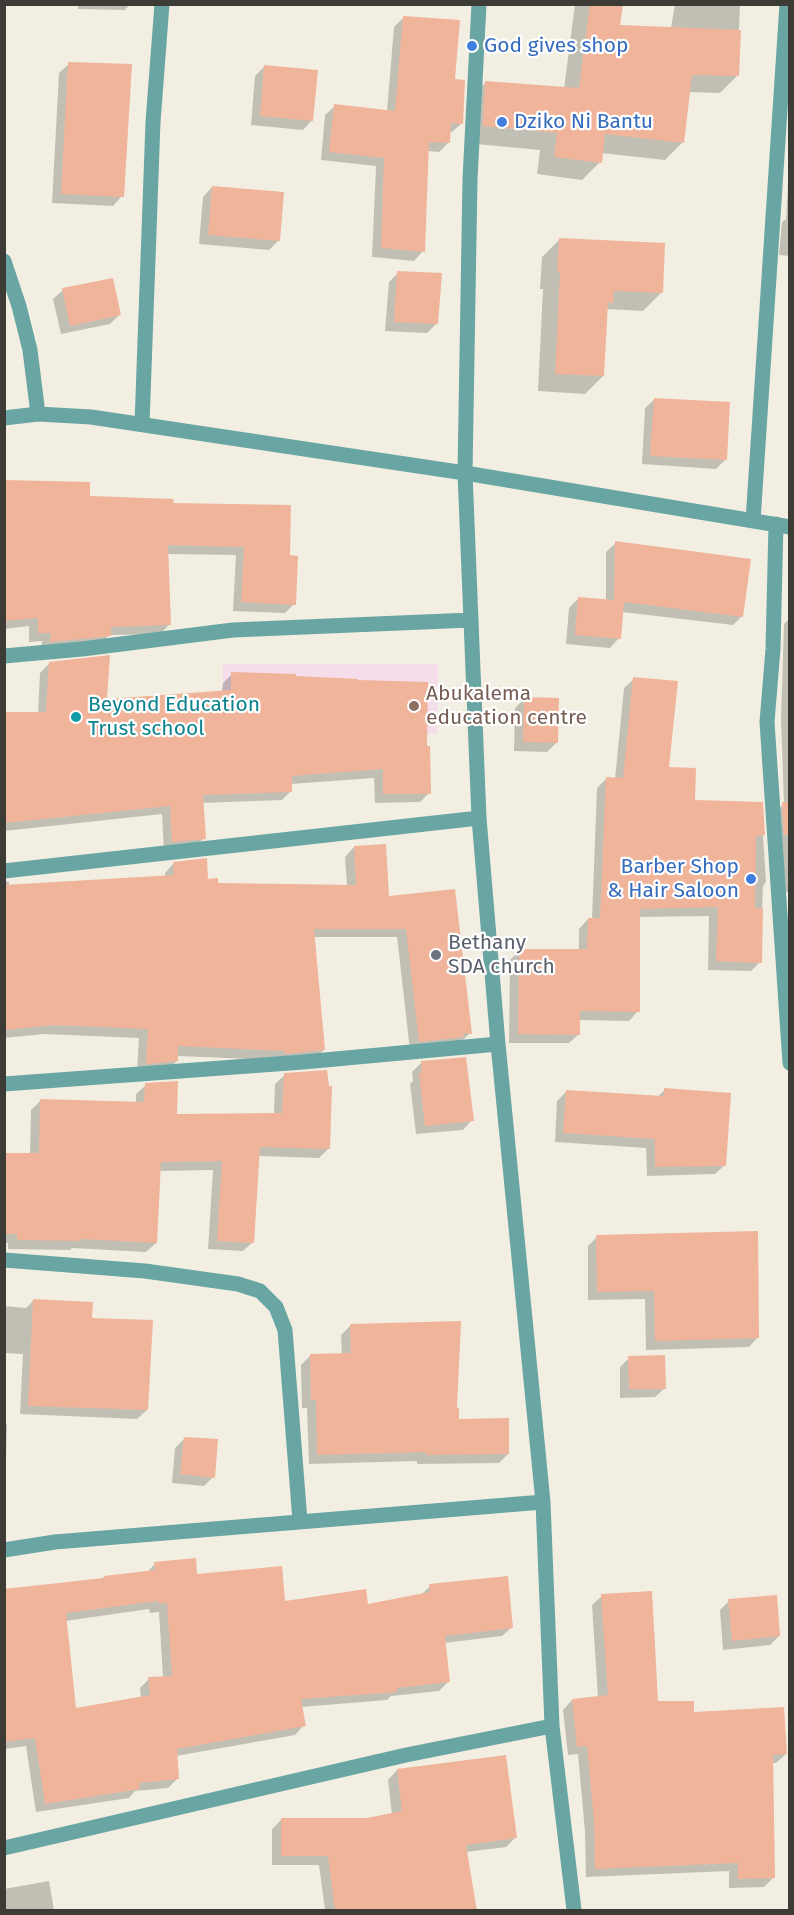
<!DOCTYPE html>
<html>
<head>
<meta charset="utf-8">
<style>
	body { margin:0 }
	#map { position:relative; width:794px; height:1915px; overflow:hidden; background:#f2efe2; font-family:"Fira Sans",sans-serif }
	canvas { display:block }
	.frame { position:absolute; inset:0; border:6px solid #3c3b36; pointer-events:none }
</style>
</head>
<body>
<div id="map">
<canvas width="794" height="1915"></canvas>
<div class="frame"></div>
</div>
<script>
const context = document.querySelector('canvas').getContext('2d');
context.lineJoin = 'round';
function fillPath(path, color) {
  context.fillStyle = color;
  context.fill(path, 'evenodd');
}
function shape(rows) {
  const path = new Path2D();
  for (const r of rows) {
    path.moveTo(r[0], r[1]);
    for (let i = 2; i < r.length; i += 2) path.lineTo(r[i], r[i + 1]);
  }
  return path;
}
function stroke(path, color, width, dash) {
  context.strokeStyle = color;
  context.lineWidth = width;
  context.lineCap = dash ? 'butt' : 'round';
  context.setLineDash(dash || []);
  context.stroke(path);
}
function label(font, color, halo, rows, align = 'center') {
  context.font = font + ' "Fira Sans",sans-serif';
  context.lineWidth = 4.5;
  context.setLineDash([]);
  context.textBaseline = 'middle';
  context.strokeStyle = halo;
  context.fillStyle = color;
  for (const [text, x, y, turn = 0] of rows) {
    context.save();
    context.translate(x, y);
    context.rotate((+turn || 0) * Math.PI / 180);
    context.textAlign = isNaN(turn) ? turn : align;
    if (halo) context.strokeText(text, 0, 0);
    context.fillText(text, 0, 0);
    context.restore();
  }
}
const education = shape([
	[223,664,438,664,437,734,223,733]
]);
const shadow = shape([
	[78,4,130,4,125,10,78,9],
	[575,4,622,4,619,26,671,28,675,4,740,4,737,76,720,93,688,92,683,142,665,160,601,153,600,162,582,180,537,174,540,150,465,143,468,101,485,83,564,89],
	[404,17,462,123,452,132,449,132,448,143,439,152,428,151,423,251,414,261,372,257,376,166,321,160,325,115,335,106,387,111,394,27],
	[69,64,122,196,113,206,52,203,59,73],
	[264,67,312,120,303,130,251,125,255,76],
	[790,144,790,256,779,255,782,222,786,219],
	[212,187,279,240,269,250,199,244,203,197],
	[560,239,661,293,643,311,606,309,603,376,585,394,538,391,543,289,540,289,542,257],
	[398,273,437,323,427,333,385,331,389,282],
	[63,290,119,315,110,324,61,334,53,299],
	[655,399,725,460,716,469,642,464,645,408],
	[4,482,88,498,172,504,289,557,294,604,285,613,233,611,236,555,167,554,169,625,160,634,109,635,100,644,41,651,42,641,29,642,29,626,4,629],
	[616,543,742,616,733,625,622,612,619,638,610,648,566,644,569,608,579,598,606,601,606,552],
	[790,618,790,892,779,891,774,813,784,804,781,719,784,624],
	[50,663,105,701,222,692,223,683,232,674,425,748,429,793,420,802,375,803,374,778,291,784,291,791,282,800,202,803,204,838,195,847,164,851,162,814,4,831,4,714,38,714,40,673],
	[634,679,668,768,693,801,761,803,766,882,763,886,760,962,751,971,708,970,709,916,639,917,638,1011,629,1021,579,1020,579,1034,569,1043,509,1043,510,960,519,951,579,951,579,929,588,919,592,919,597,788,606,779,615,779,624,688],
	[525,698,556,743,547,752,514,751,515,708],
	[354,847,470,1033,461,1042,410,1050,397,937,313,937,324,1050,314,1059,276,1060,177,1056,177,1061,167,1070,137,1072,139,1038,44,1034,4,1038,4,881,9,882,9,886,165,877,165,873,174,863,217,884,347,886,345,857],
	[422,1062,472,1120,463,1130,416,1134,410,1084,413,1081,412,1072],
	[285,1075,328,1149,319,1158,258,1156,253,1242,243,1251,208,1249,213,1170,159,1171,156,1243,146,1252,72,1248,70,1250,8,1249,8,1243,4,1243,4,1155,30,1154,31,1110,41,1100,136,1103,136,1094,146,1085,176,1116,274,1114,275,1084],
	[665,1090,725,1165,715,1174,647,1176,646,1148,555,1142,557,1101,566,1092,657,1097],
	[597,1237,758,1337,749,1347,646,1350,645,1299,588,1300,588,1246],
	[34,1300,91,1320,147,1410,137,1419,20,1414,23,1354,4,1353,4,1306,26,1308],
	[351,1325,455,1409,458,1420,508,1454,499,1463,417,1464,417,1461,309,1464,307,1408,302,1408,301,1365,310,1356,342,1355,341,1335],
	[629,1358,665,1388,655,1397,620,1398,620,1367],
	[4,1424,7,1424,4,1524],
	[184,1439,213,1477,204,1486,172,1483,175,1448],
	[155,1564,283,1603,367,1606,421,1595,430,1586,512,1627,502,1636,444,1643,448,1682,439,1691,391,1696,387,1700,301,1707,304,1725,295,1735,176,1756,177,1779,168,1788,135,1791,129,1798,36,1812,26,1746,4,1749,4,1643,104,1577,147,1572],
	[149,1609,150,1613,159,1612,163,1678,149,1679,140,1688,141,1698,75,1710,65,1621],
	[602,1596,656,1702,786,1754,776,1763,772,1763,773,1878,764,1887,729,1888,729,1871,586,1877,585,1832,578,1754,568,1755,563,1710,572,1700,598,1697,592,1605],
	[729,1601,779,1636,770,1645,723,1650,720,1610],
	[397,1770,515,1838,506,1847,466,1852,476,1910,325,1910,319,1865,272,1865,272,1829,282,1819,367,1820,392,1815,388,1780],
	[49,1881,54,1910,4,1910,4,1889]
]);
const building = shape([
	[590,4,623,4,620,25,741,30,739,76,692,75,684,143,605,134,602,163,554,157,557,133,483,126,485,81,579,88],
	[403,16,460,20,455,79,465,80,463,124,451,123,450,143,429,142,425,252,381,248,384,158,329,152,334,104,395,111],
	[68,62,132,64,124,197,61,194],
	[264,65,318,70,313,121,260,116],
	[212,186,284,192,280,241,208,235],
	[559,238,665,243,663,293,614,291,613,303,608,303,604,376,555,374,560,272,557,271],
	[397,271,442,273,438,324,394,322],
	[113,278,121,315,70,326,62,288],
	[654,398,730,402,727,460,650,456],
	[4,480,90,482,90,496,174,499,173,503,291,505,290,555,298,556,296,605,241,602,244,547,168,545,171,625,111,627,111,636,50,642,51,633,38,633,38,618,4,621],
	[615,541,751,559,743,617,624,602,621,639,575,635,578,597,614,600],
	[110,655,107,699,231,690,231,672,296,674,296,676,358,679,358,680,428,682,427,746,430,746,431,794,383,794,383,769,292,776,292,792,203,795,206,839,172,842,170,806,4,823,4,712,46,712,49,662],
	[633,677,678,681,669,767,696,768,695,800,763,802,765,835,756,836,755,908,763,908,762,963,716,961,718,907,640,909,640,1012,580,1011,580,1035,518,1034,519,949,587,949,588,918,600,918,606,777,623,778],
	[524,697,559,698,558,743,523,742],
	[782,802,789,802,789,835,784,835],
	[386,844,389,896,455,889,472,1034,463,1033,464,1037,419,1042,406,929,314,929,325,1050,285,1054,285,1051,178,1046,178,1061,146,1064,148,1029,54,1025,4,1030,4,885,174,875,173,862,207,858,208,879,218,878,218,883,356,885,354,846],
	[466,1057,474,1121,425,1126,419,1073,422,1073,421,1061],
	[327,1070,329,1086,332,1086,330,1149,260,1147,254,1243,217,1241,222,1161,161,1162,157,1243,81,1239,81,1241,17,1240,17,1234,4,1234,4,1153,39,1153,40,1099,144,1102,145,1083,178,1081,177,1114,282,1113,284,1073],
	[664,1088,731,1093,726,1166,655,1167,655,1139,563,1133,566,1090,664,1096],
	[758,1231,759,1338,655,1341,654,1291,597,1292,596,1235],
	[33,1299,93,1302,92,1318,153,1320,148,1410,28,1406],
	[461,1321,457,1408,459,1408,459,1419,509,1418,509,1454,426,1455,426,1452,317,1455,316,1400,311,1400,310,1354,351,1353,350,1324],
	[665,1355,666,1389,629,1389,628,1356],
	[184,1437,218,1439,215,1478,180,1474],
	[196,1558,197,1574,282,1566,285,1601,366,1589,368,1604,430,1592,429,1584,508,1576,513,1628,445,1636,450,1682,397,1688,397,1692,301,1699,306,1726,177,1749,179,1779,139,1783,140,1789,45,1804,35,1738,4,1742,4,1589,104,1578,104,1576,155,1570,154,1562],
	[158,1601,159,1604,167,1603,172,1676,148,1677,150,1695,76,1708,66,1613],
	[652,1591,658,1701,694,1701,694,1712,784,1707,787,1754,773,1755,775,1878,738,1879,738,1863,595,1869,594,1822,587,1746,577,1747,572,1699,608,1695,601,1594],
	[777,1595,780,1636,732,1641,728,1599],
	[506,1755,517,1838,466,1845,477,1911,335,1911,328,1856,281,1856,281,1818,367,1818,402,1811,397,1769]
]);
const minor = shape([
	[479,4,470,179,465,473,479,818,498,1044,543,1502,552,1726],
	[4,261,19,306,30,350,38,414],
	[4,418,38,414,91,417,465,473,790,527],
	[142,424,153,122,162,4],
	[753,521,787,4],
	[776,524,773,649,767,722,790,1063],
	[4,656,82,649,233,630,471,620],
	[4,871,479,818],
	[4,1084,303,1062,498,1044],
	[4,1260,145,1271,238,1284,260,1291,276,1307,285,1330,300,1521],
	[4,1550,55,1542,543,1502],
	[4,1848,406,1755,552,1726,574,1910]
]);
const markers = [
	[472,46,6,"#3f7fe0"],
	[502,122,6,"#3f7fe0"],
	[414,706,6,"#8d6e63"],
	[76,717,6,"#0f9aa8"],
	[751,879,6,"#3f7fe0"],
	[436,955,6,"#6b7280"]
];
const shopNames = [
	["God gives shop",484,46],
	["Dziko Ni Bantu",514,122],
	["Barber Shop",739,867,"right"],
	["& Hair Saloon",739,891,"right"]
];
const educationNames = [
	["Abukalema",426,694],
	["education centre",426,718]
];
const cultureNames = [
	["Beyond Education",88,705],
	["Trust school",88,729]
];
const worshipNames = [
	["Bethany",448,943],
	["SDA church",448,967]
];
fillPath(education, '#f5dde9');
fillPath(shadow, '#0003');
fillPath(building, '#f0b49b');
stroke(minor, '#69a5a3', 15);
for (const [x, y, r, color] of markers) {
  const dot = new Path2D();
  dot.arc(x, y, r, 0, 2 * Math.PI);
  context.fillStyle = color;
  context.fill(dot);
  stroke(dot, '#fff', 2);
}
label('21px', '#366cbe', '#fff', shopNames, 'left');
label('21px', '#785e54', '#fff', educationNames, 'left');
label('21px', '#0d838f', '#fff', cultureNames, 'left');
label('21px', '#5b616d', '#fff', worshipNames, 'left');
</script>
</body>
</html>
